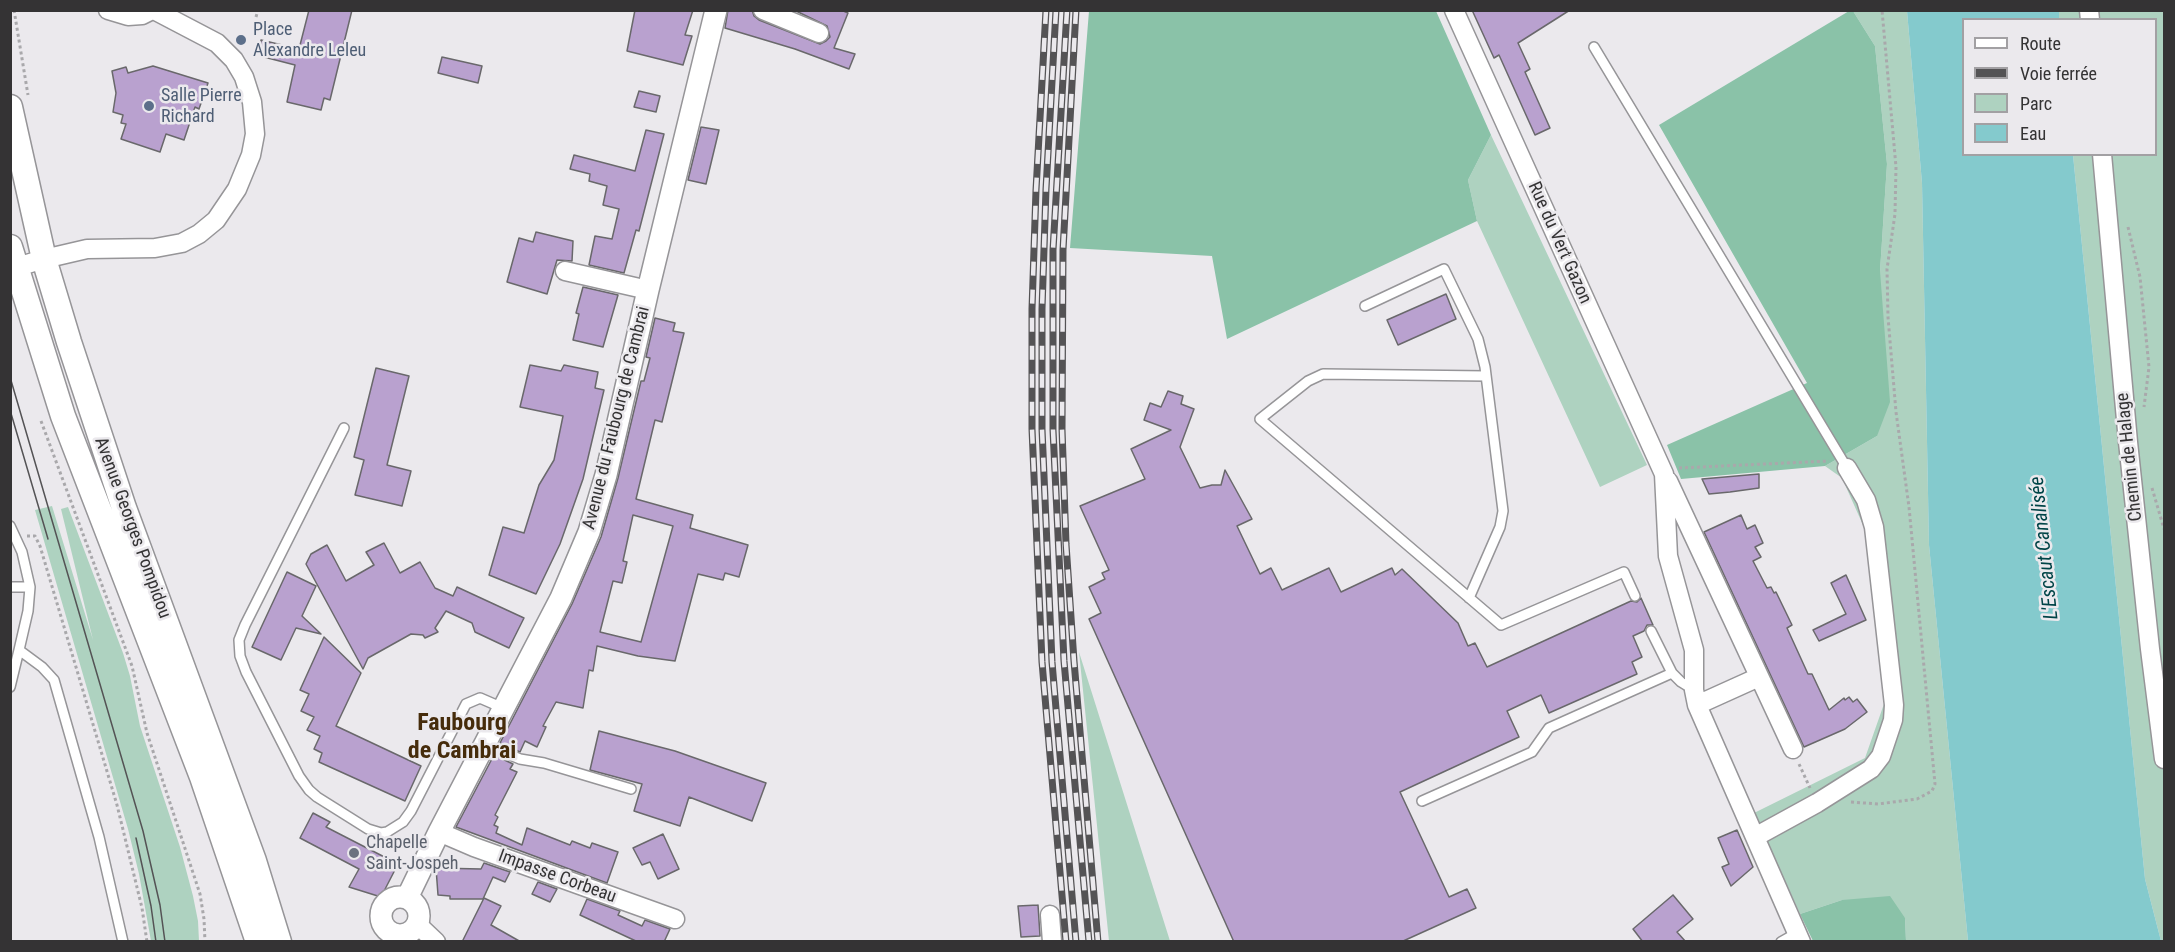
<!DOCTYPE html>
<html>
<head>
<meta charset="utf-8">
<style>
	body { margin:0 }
	#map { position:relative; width:2175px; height:952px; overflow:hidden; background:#ebe9ed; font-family:"Roboto Condensed",sans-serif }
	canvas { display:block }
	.frame { position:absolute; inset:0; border:12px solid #343334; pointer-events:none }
	.legend { position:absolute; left:1962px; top:18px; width:195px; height:138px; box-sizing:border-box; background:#ebe9ed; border:2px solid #a2a0a3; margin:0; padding:8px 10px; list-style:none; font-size:18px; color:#343334 }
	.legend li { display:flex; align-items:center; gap:12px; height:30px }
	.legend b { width:30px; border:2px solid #a2a0a3 }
</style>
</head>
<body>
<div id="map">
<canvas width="2175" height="952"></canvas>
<div class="frame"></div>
<ul class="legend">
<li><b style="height:8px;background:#fff"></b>Route</li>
<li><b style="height:8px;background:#545355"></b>Voie ferrée</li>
<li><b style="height:16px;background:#aed2c0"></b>Parc</li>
<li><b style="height:16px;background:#84cacd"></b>Eau</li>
</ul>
</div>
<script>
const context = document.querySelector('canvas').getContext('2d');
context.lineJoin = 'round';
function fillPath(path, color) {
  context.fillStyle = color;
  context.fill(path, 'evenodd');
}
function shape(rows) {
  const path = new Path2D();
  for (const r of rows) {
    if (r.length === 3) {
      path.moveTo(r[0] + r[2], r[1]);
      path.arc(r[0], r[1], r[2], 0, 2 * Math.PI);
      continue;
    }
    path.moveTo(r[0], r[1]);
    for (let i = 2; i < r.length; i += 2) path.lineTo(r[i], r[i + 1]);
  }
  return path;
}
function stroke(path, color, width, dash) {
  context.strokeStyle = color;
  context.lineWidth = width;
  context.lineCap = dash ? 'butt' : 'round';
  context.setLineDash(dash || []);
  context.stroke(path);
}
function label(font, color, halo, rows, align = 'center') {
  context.font = font + ' "Roboto Condensed",sans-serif';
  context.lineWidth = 5;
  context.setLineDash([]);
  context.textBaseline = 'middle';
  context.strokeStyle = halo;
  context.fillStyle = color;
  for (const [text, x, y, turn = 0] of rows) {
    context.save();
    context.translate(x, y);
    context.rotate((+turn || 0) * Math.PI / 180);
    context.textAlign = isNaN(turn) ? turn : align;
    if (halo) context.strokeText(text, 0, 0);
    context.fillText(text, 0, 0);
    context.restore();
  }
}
const green = shape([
	[1853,11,1907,11,1922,183,1929,545,1968,941,1906,941,1905,918,1842,900,1800,914,1754,813,1865,758,1885,701,1867,534,1842,478,1825,466,1877,436,1880,271,1887,164,1875,46],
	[2059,11,2164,11,2164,941,2161,941,2145,879,2073,155,2156,154,2156,20,2059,19],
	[1491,135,1647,465,1600,487,1477,221,1468,180],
	[52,506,93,640,61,509,68,507,123,653,130,676,140,726,180,847,193,896,198,921,199,941,151,941,139,874,128,829,35,510],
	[1079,652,1170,941,1109,941]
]);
const forest = shape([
	[1089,11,1436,11,1491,135,1468,180,1477,221,1227,339,1212,256,1070,248],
	[1849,11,1853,11,1875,46,1887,164,1880,271,1890,402,1877,436,1825,466,1681,479,1667,445,1807,383,1659,125],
	[1890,896,1905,918,1906,941,1813,941,1800,914,1842,900]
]);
const water = shape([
	[1907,11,2059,11,2059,19,1964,20,1964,154,2073,155,2145,879,2161,941,1968,941,1929,545,1922,183]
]);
const building = shape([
	[309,10,352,10,330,100,324,98,321,110,287,102,295,65,260,56,261,40,299,49,309,10],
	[635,10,693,10,685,35,692,36,683,65,627,51,635,10],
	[728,10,752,10,754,16,759,20,820,44,826,41,830,37,827,26,794,10,841,10,848,13,834,48,855,54,849,69,795,49,725,28,728,10],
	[1472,10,1570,10,1518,43,1530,69,1525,72,1550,128,1535,135,1499,55,1494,58,1472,10],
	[442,57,482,66,478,83,438,73,442,57],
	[153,66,208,83,199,109,195,107,184,140,166,134,160,152,121,139,126,124,121,123,123,115,113,112,116,93,112,71,126,67,128,73,153,66],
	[639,91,660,96,656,112,634,107,639,91],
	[701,127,719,130,706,184,688,180,701,127],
	[646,130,664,134,639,231,636,230,624,273,589,265,595,236,612,239,619,209,603,205,607,186,589,181,590,174,570,169,574,155,635,171,646,130],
	[536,232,573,241,572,261,557,260,547,294,507,282,519,238,533,242,536,232],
	[583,287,618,295,603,347,573,340,579,314,576,313,583,287],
	[1446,294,1456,319,1398,345,1387,320,1446,294],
	[655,318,675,323,673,331,684,333,662,422,655,420,636,499,693,515,690,528,748,545,739,577,725,573,723,580,698,574,675,661,638,656,597,646,593,671,589,670,583,708,556,702,543,726,546,727,537,747,525,741,520,752,500,743,572,604,601,537,618,478,641,381,644,381,650,358,646,357,655,318],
	[633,515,673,526,641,642,600,632,613,581,622,583,627,562,623,561,633,515],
	[530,365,561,371,564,365,598,372,595,388,604,390,583,479,560,544,536,594,489,575,503,527,524,533,539,485,554,460,563,416,520,407,530,365],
	[376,368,409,376,387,465,411,471,402,506,355,495,364,460,354,457,376,368],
	[1168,391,1183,396,1181,404,1194,409,1180,447,1200,488,1212,485,1221,485,1225,470,1252,519,1237,526,1260,574,1271,568,1282,590,1329,568,1341,592,1392,568,1395,575,1402,569,1458,623,1468,646,1475,643,1487,667,1631,601,1637,602,1641,598,1653,625,1647,625,1644,631,1633,636,1642,657,1632,662,1637,674,1549,713,1541,695,1507,711,1519,737,1400,792,1449,897,1467,889,1476,908,1401,942,1234,942,1089,619,1101,613,1089,587,1105,579,1102,573,1109,570,1080,506,1145,479,1131,449,1171,430,1144,420,1150,403,1161,407,1168,391],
	[1759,474,1759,488,1730,492,1709,494,1702,479,1759,474],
	[1741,515,1747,529,1755,525,1763,543,1755,547,1761,557,1753,561,1767,588,1771,587,1774,593,1776,592,1792,625,1787,628,1808,674,1812,674,1829,710,1844,698,1845,700,1849,697,1853,702,1857,699,1867,712,1845,729,1804,747,1704,532,1741,515],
	[384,543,400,573,420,562,435,588,453,596,457,587,524,618,509,648,475,632,472,623,446,611,435,628,438,632,425,638,423,635,411,634,368,658,363,669,306,564,311,554,327,545,346,581,374,565,366,552,384,543],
	[287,572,316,586,302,616,321,634,296,628,281,660,252,647,287,572],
	[1846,575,1866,620,1819,641,1813,630,1846,614,1831,583,1846,575],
	[324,637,361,673,336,726,421,766,405,801,319,762,322,753,314,749,320,736,307,730,314,717,301,711,309,694,300,690,324,637],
	[599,731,675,751,766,783,752,821,689,797,680,826,634,811,642,784,590,770,599,731],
	[494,755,513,764,510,769,517,772,495,815,498,817,494,825,498,827,496,833,522,845,527,828,570,845,572,841,590,848,592,843,618,852,607,883,456,827,494,755],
	[313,813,330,822,326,827,398,864,381,897,349,887,359,869,300,838,313,813],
	[1737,830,1753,867,1731,886,1722,867,1729,864,1718,838,1737,830],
	[663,834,679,869,658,879,650,862,642,865,633,848,663,834],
	[484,863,510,872,505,882,493,877,483,899,450,899,450,896,438,895,436,868,481,869,484,863],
	[538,882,557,889,550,902,532,894,538,882],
	[1673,895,1693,919,1677,932,1686,942,1643,942,1633,929,1673,895],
	[484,898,501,906,491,925,521,942,462,942,484,898],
	[587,899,620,911,618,915,642,926,645,920,670,929,664,942,638,942,580,915,587,899],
	[1038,905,1040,936,1021,937,1018,906,1038,905]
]);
const path = shape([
	[14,10,28,95],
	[256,17,258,10],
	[2128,227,2140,277,2149,367,2144,407],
	[41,421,132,666,147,733,200,894,204,919,205,942],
	[1679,468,1829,461],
	[2152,488,2164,529],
	[27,536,35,536,40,546,117,805,142,908,147,942],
	[1799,764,1810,788],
	[1851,802,1878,804,1917,799,1932,791,1935,784,1909,507,1896,412,1888,317,1887,269,1895,214,1896,167,1882,10]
]);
const service = shape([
	[1594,47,1847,468],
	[1365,306,1444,269,1478,339,1485,367,1503,511,1500,527,1469,598],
	[1486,376,1323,374,1308,381,1260,419,1501,625,1624,572,1635,596],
	[344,428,245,625,239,640,240,656,246,672,299,776,309,790,317,797,368,829,381,833,387,832,403,822,411,811,466,704,480,698,503,708],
	[10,526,22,552,30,587,28,611,19,650,42,667,54,680,99,837,123,942],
	[10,587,30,587],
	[1651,631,1672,673,1681,682,1694,690],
	[10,687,19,650],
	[484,744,520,759,544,763,631,789],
	[1422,801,1532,752,1549,728,1672,673],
	[1781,942,1797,933]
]);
const minor = shape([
	[108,10,128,16,142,15,152,10],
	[763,10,819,33],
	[1454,10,1664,474,1668,556,1694,650,1694,690,1697,705,1801,942],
	[2089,10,2090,20],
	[2102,154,2128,442,2150,649,2164,759],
	[10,269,44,259,87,249,155,248,182,243,199,234,216,220,237,189,251,155,255,134,252,102,244,77,234,60,217,43,154,10],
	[565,271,648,290],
	[1668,481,1793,749],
	[1697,705,1759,677],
	[439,832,474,847,675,919],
	[1755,837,1817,803,1871,769,1881,756,1893,720,1894,705,1874,527,1866,500,1847,468],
	[1050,915,1052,942],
	[417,924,436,942]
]);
const tertiary = shape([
	[400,916,19],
	[407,898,439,832,561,598,589,532,606,475,648,290,716,10]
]);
const secondary = shape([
	[10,107,44,259,69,342,124,508,254,861,279,942],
	[10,247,63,416,202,777,258,942]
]);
const tram = shape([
	[10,377,143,831,160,905,165,942],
	[10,410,48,539],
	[136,838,151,906,156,942]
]);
const rail = shape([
	[1046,10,1036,190,1032,309,1032,429,1042,662,1066,942],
	[1056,10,1046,189,1042,309,1042,429,1052,662,1076,942],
	[1067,10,1053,250,1053,430,1064,661,1089,942],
	[1076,10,1063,250,1062,429,1066,544,1074,661,1098,942]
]);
const markers = [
	[241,40,6,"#5c6f8a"],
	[149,106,6,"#5c6f8a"],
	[354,853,6,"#6b7280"]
];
const serviceNames = [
	["Place",253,30],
	["Alexandre Leleu",253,51],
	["Salle Pierre",161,96],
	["Richard",161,117]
];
const streetNames = [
	["Rue du Vert Gazon",1559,243,66],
	["Avenue du Faubourg de Cambrai",617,418,-76],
	["Chemin de Halage",2130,457,-96],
	["Avenue Georges Pompidou",132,528,70],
	["Impasse Corbeau",557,877,20]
];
const worshipNames = [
	["Chapelle",366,843],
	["Saint-Jospeh",366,864]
];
const waterNames = [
	["L'Escaut Canalisée",2045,548,-96]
];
const districtNames = [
	["Faubourg",462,724],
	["de Cambrai",462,752]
];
fillPath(green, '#aed2c0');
fillPath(forest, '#8ac2a8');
fillPath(water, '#84cacd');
fillPath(building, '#b9a1cf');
stroke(building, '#69686b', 1.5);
stroke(service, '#969598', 12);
stroke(minor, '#969598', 21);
stroke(tertiary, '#969598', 24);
stroke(secondary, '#969598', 27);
stroke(path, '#a9a8ab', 3, [3, 3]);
stroke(service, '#fff', 9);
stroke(minor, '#fff', 18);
stroke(tertiary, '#fff', 21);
stroke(secondary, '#fff', 24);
stroke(tram, '#545355', 1.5);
stroke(rail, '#545355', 7);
stroke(rail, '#ebe9ed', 4.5, [14]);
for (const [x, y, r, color] of markers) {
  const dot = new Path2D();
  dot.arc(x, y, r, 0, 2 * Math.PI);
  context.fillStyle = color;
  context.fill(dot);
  stroke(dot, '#ebe9ed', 2);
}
label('18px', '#4e5e75', '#ebe9ed', serviceNames, 'left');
label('18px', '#343334', '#ebe9ed', streetNames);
label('18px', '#5b616d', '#ebe9ed', worshipNames, 'left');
label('italic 20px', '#004447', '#ebe9ed', waterNames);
label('bold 24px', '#462c0b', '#ebe9ed', districtNames);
</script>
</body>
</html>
